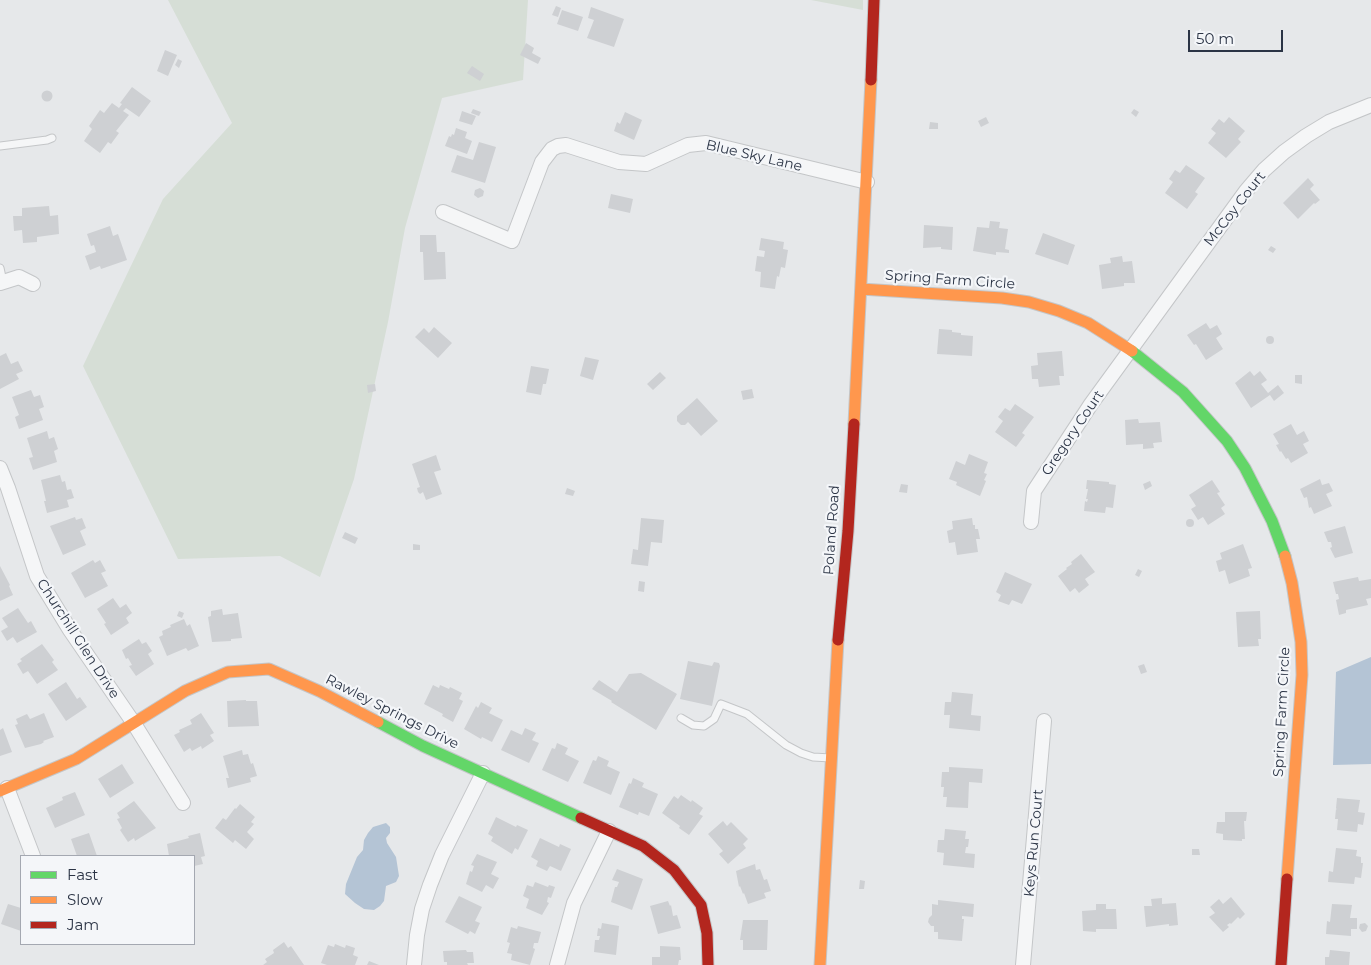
<!DOCTYPE html>
<html>
<head>
<meta charset="utf-8">
<style>
	body { margin:0 }
	#map { position:relative; width:1371px; height:965px; overflow:hidden; background:#e6e8ea; font-family:Montserrat,sans-serif }
	canvas { display:block }
	.legend { position:absolute; left:20px; top:855px; width:175px; height:90px; box-sizing:border-box; background:#f4f6f9; border:1px solid #a4a8b1; margin:0; padding:6px 9px; list-style:none; font-size:15px; color:#2b3445 }
	.legend li { display:flex; align-items:center; gap:10px; height:25px }
	.legend b { width:25px; border:1px solid #a4a8b1 }
	.scale { position:absolute; left:1188px; top:30px; width:95px; height:22px; box-sizing:border-box; border:2px solid #2b3445; border-top:0; padding-left:6px; font-size:15px; line-height:18px; white-space:nowrap; color:#2b3445; -webkit-text-stroke:4px #f4f6f9; paint-order:stroke }
</style>
</head>
<body>
<div id="map">
<canvas width="1371" height="965"></canvas>
<ul class="legend">
<li><b style="height:6px;background:#63d668"></b>Fast</li>
<li><b style="height:6px;background:#ff974d"></b>Slow</li>
<li><b style="height:6px;background:#b3261e"></b>Jam</li>
</ul>
<div class="scale">50 m</div>
</div>
<script>
const context = document.querySelector('canvas').getContext('2d');
context.lineJoin = 'round';
function fillPath(path, color) {
  context.fillStyle = color;
  context.fill(path, 'evenodd');
}
function shape(rows) {
  const path = new Path2D();
  for (const r of rows) {
    if (r.length === 3) {
      path.moveTo(r[0] + r[2], r[1]);
      path.arc(r[0], r[1], r[2], 0, 2 * Math.PI);
      continue;
    }
    path.moveTo(r[0], r[1]);
    for (let i = 2; i < r.length; i += 2) path.lineTo(r[i], r[i + 1]);
  }
  return path;
}
function stroke(path, color, width, dash) {
  context.strokeStyle = color;
  context.lineWidth = width;
  context.lineCap = dash ? 'butt' : 'round';
  context.setLineDash(dash || []);
  context.stroke(path);
}
function label(font, color, halo, rows, align = 'center') {
  context.font = font + ' Montserrat,sans-serif';
  context.lineWidth = 4.5;
  context.setLineDash([]);
  context.textBaseline = 'middle';
  context.strokeStyle = halo;
  context.fillStyle = color;
  for (const [text, x, y, turn = 0] of rows) {
    context.save();
    context.translate(x, y);
    context.rotate((+turn || 0) * Math.PI / 180);
    context.textAlign = isNaN(turn) ? turn : align;
    if (halo) context.strokeText(text, 0, 0);
    context.fillText(text, 0, 0);
    context.restore();
  }
}
const green = shape([
	[168,0,528,0,523,80,442,98,405,228,388,322,354,479,320,577,280,556,178,559,83,366,163,199,232,123],
	[811,0,863,0,863,10]
]);
const water = shape([
	[1371,657,1371,764,1333,765,1336,672],
	[386,823,390,827,390,833,386,838,387,843,396,857,399,876,396,882,386,886,384,901,380,906,374,910,364,909,355,903,345,894,346,884,357,857,363,850,364,840,368,833,373,827]
]);
const building = shape([
	[556,6,561,8,558,17,552,15],
	[591,7,624,19,614,47,587,38,594,20,588,18],
	[562,10,583,17,578,31,557,24],
	[526,43,534,48,532,53,541,58,538,64,520,55],
	[165,50,177,55,168,76,157,71],
	[178,59,182,61,179,68,175,65],
	[472,66,484,74,480,81,467,73],
	[132,87,151,101,139,117,126,108,123,111,129,115,116,131,119,133,111,144,108,142,100,153,84,141,92,129,89,126,100,110,104,113,112,103,119,108,122,104,120,103],
	[47,96,5.5],
	[473,109,481,112,479,116,471,113],
	[1134,109,1139,112,1136,117,1131,113],
	[462,111,476,116,472,125,459,121],
	[625,112,642,120,634,140,614,131,617,122,620,124],
	[986,117,989,123,981,127,978,121],
	[1229,117,1245,131,1238,139,1241,142,1226,158,1208,143,1216,133,1211,129,1219,119,1224,123],
	[930,122,938,123,938,129,929,129],
	[456,128,467,132,465,138,472,141,467,154,445,146,449,136,451,137,452,134,454,135],
	[479,142,496,147,485,183,451,172,457,155,473,160],
	[1186,165,1205,178,1195,192,1198,194,1187,209,1165,193,1173,182,1169,179,1175,170,1180,173],
	[1308,178,1314,185,1310,189,1320,200,1315,204,1314,203,1298,219,1283,203],
	[480,188,484,191,483,196,478,198,474,195,475,190],
	[611,194,633,199,630,213,608,208],
	[49,206,50,216,58,215,59,234,37,237,37,242,23,243,22,230,14,231,13,216,22,216,22,208],
	[990,221,1000,222,999,228,1008,229,1005,249,1009,250,1009,253,996,252,996,255,973,251,977,227,989,228],
	[924,225,953,227,952,250,941,249,941,247,923,248],
	[110,226,113,236,118,234,127,260,101,269,100,266,90,270,85,256,96,252,94,245,91,246,87,234],
	[1043,233,1075,245,1068,265,1035,254],
	[420,235,436,235,437,252,445,252,446,279,424,280,423,252,420,252],
	[761,238,784,242,783,249,788,250,785,268,781,267,779,277,777,276,775,289,760,287,761,272,755,271,757,256,764,257,765,251,759,250],
	[1271,246,1276,249,1273,253,1268,250],
	[1122,256,1123,262,1132,261,1135,283,1124,283,1124,286,1102,289,1099,265,1111,263,1110,258],
	[1206,323,1210,329,1217,325,1222,334,1216,338,1223,349,1206,360,1196,344,1194,345,1187,335],
	[434,327,452,343,438,358,415,337,424,328,429,333],
	[939,329,952,330,952,332,961,333,961,335,973,336,972,356,937,354],
	[1270,340,4],
	[1062,351,1064,376,1059,376,1060,385,1039,387,1038,379,1032,379,1031,366,1038,365,1037,353],
	[6,353,11,364,18,361,23,371,16,374,19,379,0,389,0,356],
	[585,357,599,360,593,380,580,376],
	[531,366,549,369,546,384,543,384,541,395,526,392],
	[1250,371,1254,376,1260,371,1267,380,1261,384,1268,393,1278,385,1284,393,1274,401,1270,395,1251,408,1235,383],
	[660,372,666,378,653,390,647,384],
	[1295,375,1302,375,1302,384,1295,383],
	[375,384,376,391,368,393,367,385],
	[752,389,754,398,743,400,741,391],
	[31,390,34,397,40,395,44,407,39,409,43,420,19,429,15,417,19,415,12,397],
	[697,398,718,421,701,436,688,422,685,425,681,425,677,421,677,416],
	[1015,404,1034,417,1022,433,1025,435,1016,447,995,432,1003,421,998,417,1005,408,1010,411],
	[1138,419,1139,423,1160,422,1162,442,1153,443,1154,448,1143,449,1143,444,1126,445,1125,420],
	[1291,424,1297,435,1304,431,1309,441,1303,444,1308,453,1291,463,1288,458,1286,459,1281,451,1280,452,1276,445,1279,444,1273,434],
	[47,431,49,439,54,437,58,449,54,451,57,462,33,470,29,458,33,457,27,438],
	[969,454,988,462,984,473,987,474,984,480,986,481,980,496,956,485,957,482,949,479,956,461,965,465],
	[436,455,441,470,434,472,442,494,426,500,423,492,420,494,418,492,417,488,420,487,412,464],
	[60,475,62,482,65,481,67,490,71,489,74,498,67,500,69,507,47,513,44,501,46,501,41,480],
	[1320,479,1322,485,1329,483,1333,491,1326,494,1332,506,1314,514,1311,507,1309,508,1307,497,1304,498,1300,489],
	[1087,480,1109,482,1109,484,1116,485,1113,508,1106,507,1105,513,1084,511,1085,501,1087,502,1088,499,1086,499,1088,489,1086,489],
	[1212,480,1220,492,1217,493,1225,505,1221,508,1225,514,1208,525,1203,517,1198,520,1191,509,1196,506,1189,495],
	[1150,481,1152,486,1145,490,1143,484],
	[901,484,908,485,907,493,899,492],
	[567,488,575,491,573,496,565,494],
	[75,517,76,520,82,518,86,528,80,531,86,545,63,555,50,526],
	[641,518,664,520,662,543,651,542,648,566,631,564,633,549,638,550],
	[972,518,973,525,975,525,975,529,978,529,980,539,976,539,978,552,957,555,955,542,949,543,947,531,953,529,952,521],
	[1190,523,4],
	[1345,526,1353,553,1335,558,1330,548,1332,547,1331,542,1328,542,1324,532],
	[345,532,358,538,355,544,342,538],
	[413,544,420,545,420,550,413,550],
	[1243,544,1252,568,1248,569,1250,576,1229,584,1225,570,1219,572,1216,561,1222,559,1220,553],
	[1081,554,1095,572,1085,579,1089,585,1079,593,1075,588,1070,592,1058,576,1067,569,1066,568,1072,564,1071,562],
	[93,560,95,563,100,560,106,571,101,573,108,586,85,598,71,573],
	[0,566,10,585,9,586,13,595,0,601],
	[1138,569,1142,571,1139,577,1135,575],
	[1005,572,1032,584,1022,604,1012,600,1009,605,998,601,1001,595,996,592],
	[1358,577,1359,581,1371,579,1371,598,1366,599,1368,605,1346,610,1346,613,1339,615,1336,600,1339,599,1338,594,1336,594,1333,582],
	[639,581,645,582,644,592,638,591],
	[113,598,120,608,126,604,132,613,126,618,129,623,111,635,104,624,106,623,97,609],
	[18,608,28,623,31,621,37,632,17,643,13,637,7,641,1,631,8,627,2,618],
	[222,609,223,615,238,613,242,638,231,639,231,641,212,642,208,617,211,616,211,611],
	[179,611,184,613,182,618,177,616],
	[1260,611,1261,639,1258,639,1259,646,1238,647,1236,612],
	[184,619,187,626,190,624,199,646,188,651,186,648,167,656,159,637,163,635,162,631,171,627,170,625],
	[139,639,142,644,146,642,152,651,148,654,154,664,136,676,129,666,132,665,128,658,126,659,122,650],
	[42,644,54,660,52,662,58,670,37,684,28,671,23,674,17,664,22,661,20,659],
	[688,661,712,666,714,662,719,663,720,666,712,706,680,699],
	[1144,664,1147,672,1141,674,1138,666],
	[641,673,677,694,656,730,611,702,612,701,592,689,599,680,617,692,629,674],
	[66,682,77,699,80,697,87,707,66,721,48,694],
	[433,685,439,688,440,685,449,689,450,687,462,693,459,699,463,701,453,722,442,716,443,714,424,704],
	[952,692,973,694,971,715,981,716,980,731,949,728,950,715,944,715,945,702,951,702],
	[246,700,246,701,257,701,259,726,228,727,227,701],
	[481,702,492,708,489,713,503,720,492,742,482,737,481,739,464,729,476,706,478,708],
	[44,713,54,737,43,741,44,742,41,744,25,748,15,725,18,724,16,719,27,714,30,719],
	[201,713,214,733,210,735,214,741,202,749,201,746,192,751,190,748,184,752,174,735,180,732,179,730,192,724,190,720],
	[3,728,12,752,0,756,0,730],
	[525,728,536,733,532,740,539,743,529,763,501,750,511,730,522,735],
	[557,743,568,748,565,754,579,761,568,782,542,770,552,748,555,749],
	[242,750,243,755,248,754,251,764,253,763,257,776,250,778,251,782,228,788,226,778,229,778,223,756],
	[598,756,609,761,607,766,620,772,611,795,583,783,593,760,596,761],
	[122,764,134,783,110,798,98,779],
	[949,767,983,769,982,783,969,782,968,808,946,807,947,797,943,797,944,787,941,787,942,772,949,772],
	[633,778,644,783,642,787,658,794,649,816,639,812,638,815,619,807,629,783,631,784],
	[75,792,85,815,55,828,46,808,63,800,62,797],
	[681,795,691,802,692,800,703,808,699,814,703,816,689,835,679,828,680,826,662,813,674,796,678,799],
	[1337,798,1360,800,1358,812,1365,813,1363,825,1358,824,1357,832,1337,830,1338,819,1335,819,1336,809,1337,810,1336,808],
	[134,801,156,828,135,841,134,838,128,842,120,830,122,828,117,819,120,818,117,813],
	[240,804,255,817,251,822,254,824,247,832,254,839,246,849,235,840,233,843,215,828,223,818,226,820,235,808,236,809],
	[1225,812,1247,812,1246,821,1244,821,1245,839,1242,839,1242,841,1223,840,1223,834,1216,833,1217,822,1225,822],
	[496,817,516,827,517,825,528,830,518,850,515,848,512,854,491,841,493,837,488,834],
	[723,821,727,826,731,822,748,839,743,844,746,848,728,864,719,854,723,851,708,834],
	[945,829,966,831,965,839,969,839,968,847,966,847,965,853,975,854,974,868,943,865,944,853,937,852,938,840,944,840],
	[89,833,97,856,77,856,71,839],
	[200,833,205,856,201,857,203,864,194,866,194,856,169,856,167,844,189,838,188,836],
	[540,838,559,847,560,844,571,849,561,871,550,866,547,871,536,866,538,861,531,857],
	[1336,848,1357,850,1356,856,1361,857,1361,863,1363,863,1361,878,1355,877,1354,884,1328,882,1329,871,1333,872],
	[1192,849,1199,849,1200,855,1192,855],
	[477,854,497,862,491,874,499,878,493,889,486,885,482,892,466,884,470,871,472,872,474,866,471,865],
	[755,864,756,870,760,869,764,880,767,879,771,891,764,893,766,898,748,904,744,893,743,894,740,886,739,887,736,871],
	[617,869,643,879,632,910,611,902,615,887,617,887,619,882,612,880],
	[860,880,865,881,864,889,859,889],
	[535,882,548,887,549,885,555,887,551,898,548,897,547,902,549,903,542,915,526,908,529,899,523,896,527,885,533,887],
	[459,896,482,907,475,921,480,923,475,934,470,931,468,934,445,922],
	[1231,897,1245,914,1240,919,1238,917,1231,924,1230,923,1227,925,1229,927,1223,932,1209,917,1215,913,1210,907,1219,899,1223,904],
	[1162,898,1162,904,1176,903,1178,925,1169,926,1169,924,1146,927,1144,906,1152,906,1151,899],
	[938,900,974,904,973,917,962,916,962,919,964,919,962,941,938,939,938,932,934,932,934,926,931,926,928,922,929,918,932,915,932,904,938,905],
	[668,901,670,906,671,905,673,916,677,915,681,928,658,934,650,906],
	[8,904,21,908,21,931,1,924],
	[1096,904,1106,904,1106,909,1116,909,1117,929,1096,929,1096,932,1083,931,1082,911,1096,910],
	[1332,904,1352,905,1350,918,1357,918,1357,929,1351,929,1351,936,1326,934,1327,921,1330,922],
	[743,920,768,920,767,950,743,950,743,940,740,940],
	[602,923,619,926,616,955,594,952,595,940,599,940,600,936,597,936,598,928,601,929],
	[1365,923,1368,926,1366,931,1362,932,1359,928,1360,924],
	[518,926,541,932,538,943,534,943,533,948,535,949,530,965,511,960,512,954,507,953,510,943,507,942,511,927,517,929],
	[284,942,288,948,291,946,304,965,263,965,267,962,265,959,274,953,273,950],
	[335,944,345,948,346,945,355,948,353,955,358,957,355,965,327,965,321,963,328,945,334,947],
	[660,946,680,947,681,960,679,960,678,965,652,965,652,957,660,957],
	[466,950,467,952,473,952,474,963,467,963,468,965,447,965,447,962,444,962,443,951],
	[1330,950,1350,952,1349,965,1325,965,1325,957,1329,957],
	[369,961,379,965,367,965]
]);
const lane = shape([
	[0,146,47,140,52,138],
	[0,268,3,282],
	[681,718,693,725,704,726,714,719,721,704,747,714,786,745,801,753,813,757,831,758]
]);
const street = shape([
	[443,212,512,241,542,162,552,149,558,146,566,145,619,162,646,164,688,145,706,143,867,182],
	[0,283,19,277,33,284],
	[0,468,8,488,37,576,70,630,133,722,183,803],
	[1031,522,1034,491,1091,404,1246,191,1264,170,1284,152,1306,136,1329,122,1371,105],
	[7,788,33,856],
	[414,965,417,935,422,909,430,885,442,855,483,773],
	[557,965,574,903,609,831],
	[1023,965,1044,721]
]);
const fast = shape([
	[1132,351,1183,392,1227,441,1245,468,1272,521,1285,556],
	[378,722,423,746,581,818]
]);
const slow = shape([
	[861,289,1002,298,1029,302,1059,311,1088,323,1132,351],
	[854,424,871,80],
	[1285,556,1292,583,1301,642,1302,675,1287,879],
	[0,791,76,759,185,691,228,672,269,669,319,691,378,722],
	[820,965,838,640]
]);
const jam = shape([
	[871,80,874,0],
	[838,640,848,531,854,424],
	[581,818,643,846,674,870,701,905,707,933,708,965],
	[1281,965,1287,879]
]);
const streetNames = [
	["Blue Sky Lane",754,156,13],
	["McCoy Court",1235,209,-52],
	["Spring Farm Circle",950,280,4],
	["Gregory Court",1073,433,-56],
	["Poland Road",832,530,-86],
	["Churchill Glen Drive",78,639,57],
	["Rawley Springs Drive",392,712,27],
	["Spring Farm Circle",1282,712,-87],
	["Keys Run Court",1034,843,-85]
];
fillPath(green, '#d6ded6');
fillPath(water, '#b4c4d5');
fillPath(building, '#ced0d3');
stroke(lane, '#c4c6c8', 9);
stroke(street, '#c4c6c8', 16);
stroke(fast, '#c4c6c8', 13);
stroke(slow, '#c4c6c8', 13);
stroke(jam, '#c4c6c8', 13);
stroke(lane, '#f5f6f7', 7);
stroke(street, '#f5f6f7', 14);
stroke(fast, '#63d668', 11);
stroke(slow, '#ff974d', 11);
stroke(jam, '#b3261e', 11);
label('14px', '#2b3445', '#f4f6f9', streetNames);
</script>
</body>
</html>
